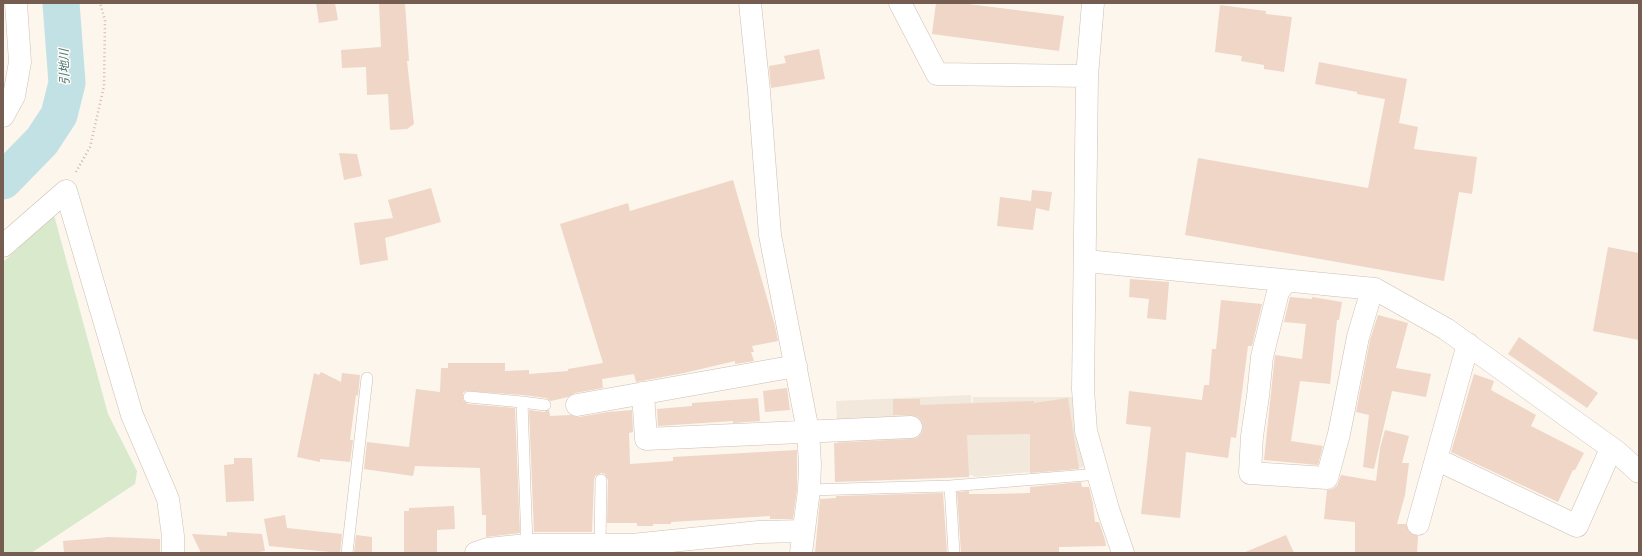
<!DOCTYPE html>
<html>
<head>
<meta charset="utf-8">
<style>
	body { margin:0 }
	#map { position:relative; width:1642px; height:556px; overflow:hidden; background:#fcf6ed; font-family:Manrope,sans-serif }
	canvas { display:block }
	.frame { position:absolute; inset:0; border:4px solid #765d51; pointer-events:none }
</style>
</head>
<body>
<div id="map">
<canvas width="1642" height="556"></canvas>
<div class="frame"></div>
</div>
<script>
const context = document.querySelector('canvas').getContext('2d');
context.lineJoin = 'round';
function fillPath(path, color) {
  context.fillStyle = color;
  context.fill(path, 'evenodd');
}
function shape(rows) {
  const path = new Path2D();
  for (const r of rows) {
    path.moveTo(r[0], r[1]);
    for (let i = 2; i < r.length; i += 2) path.lineTo(r[i], r[i + 1]);
  }
  return path;
}
function stroke(path, color, width, dash) {
  context.strokeStyle = color;
  context.lineWidth = width;
  context.lineCap = dash ? 'butt' : 'round';
  context.setLineDash(dash || []);
  context.stroke(path);
}
function label(font, color, halo, rows, align = 'center') {
  context.font = font + ' Manrope,"Noto Sans JP",sans-serif';
  context.lineWidth = 3;
  context.setLineDash([]);
  context.textBaseline = 'middle';
  context.strokeStyle = halo;
  context.fillStyle = color;
  for (const [text, x, y, turn = 0] of rows) {
    context.save();
    context.translate(x, y);
    context.rotate((+turn || 0) * Math.PI / 180);
    context.textAlign = isNaN(turn) ? turn : align;
    if (halo) context.strokeText(text, 0, 0);
    context.fillText(text, 0, 0);
    context.restore();
  }
}
const residential = shape([
	[971,395,972,419,973,397,1076,397,1086,467,973,477,973,475,840,481,836,401]
]);
const green = shape([
	[54,215,108,414,137,471,135,484,31,553,3,553,3,262]
]);
const river = shape([
	[3,181,42,141,59,115,67,83,61,3]
]);
const building = shape([
	[316,3,335,3,338,20,319,23],
	[379,3,405,3,409,61,407,61,414,124,407,129,390,130,388,94,367,95,366,67,342,68,341,50,381,47],
	[936,3,960,3,1064,16,1059,51,932,34],
	[1220,5,1266,11,1266,14,1292,17,1284,72,1264,69,1264,65,1241,61,1242,56,1215,52],
	[819,49,825,79,771,88,769,66,786,63,784,56],
	[1319,62,1407,79,1399,123,1418,127,1414,149,1477,157,1472,194,1459,192,1444,281,1185,235,1198,158,1368,188,1385,99,1357,94,1357,92,1315,84],
	[339,153,357,154,362,176,344,180],
	[733,180,775,326,778,341,752,346,754,352,751,352,754,361,735,364,735,361,684,373,636,382,634,374,602,379,603,388,575,393,568,397,551,401,546,398,523,395,466,391,463,393,463,400,468,404,515,408,520,533,486,537,486,515,482,515,480,468,415,466,413,476,364,469,367,442,409,447,416,389,440,392,441,368,448,368,448,363,505,363,505,371,529,370,529,374,568,371,568,369,603,363,560,224,628,203,630,211],
	[431,188,441,222,385,238,388,260,360,265,354,223,393,218,388,200],
	[1032,190,1052,192,1049,211,1036,208,1033,230,997,226,1000,197,1031,201],
	[1608,247,1639,253,1639,340,1593,331],
	[1130,279,1169,282,1166,320,1147,318,1149,299,1129,297],
	[1290,297,1312,299,1312,297,1342,302,1339,320,1337,320,1330,384,1300,381,1291,441,1323,446,1318,465,1264,460,1275,355,1302,359,1306,324,1284,322],
	[1221,300,1262,304,1252,346,1248,346,1236,438,1231,437,1228,458,1186,452,1180,518,1141,514,1151,427,1126,424,1129,391,1202,400,1204,385,1209,385,1212,349,1216,349],
	[1378,315,1408,323,1396,368,1431,374,1426,397,1392,391,1374,469,1363,467,1369,415,1356,412,1370,340],
	[1519,337,1598,393,1587,408,1508,354],
	[321,372,341,382,342,373,360,375,358,396,356,395,350,440,353,440,350,462,320,459,320,462,297,457,314,373,319,375],
	[1474,374,1494,381,1491,390,1536,415,1531,426,1584,453,1575,470,1573,470,1558,502,1451,452],
	[787,388,790,410,765,412,763,391],
	[758,398,760,421,733,423,733,421,658,426,657,409,692,406,692,403],
	[1068,398,1079,469,1030,473,1030,434,967,435,969,477,835,482,834,443,912,439,917,438,922,433,923,426,922,421,917,416,910,415,893,415,893,399,920,399,920,405,1034,401,1034,403],
	[529,410,544,412,549,410,550,416,570,415,579,417,608,412,632,410,633,432,629,433,630,464,673,461,673,457,797,450,797,489,793,519,770,519,770,516,721,519,671,522,671,524,653,524,653,526,637,526,637,523,607,523,608,480,605,474,601,473,595,476,594,480,592,532,534,532],
	[1385,430,1409,436,1402,463,1409,463,1405,495,1397,524,1406,524,1409,532,1418,536,1417,553,1355,553,1355,522,1324,519,1327,490,1332,489,1337,486,1341,475,1376,481,1380,448],
	[234,458,252,458,254,501,226,502,224,465,234,464],
	[1081,482,1082,487,1089,487,1093,504,1095,522,1099,522,1105,540,1106,546,1059,547,1059,553,961,553,957,492,969,491,969,494,993,494,1030,493,1030,487],
	[943,493,947,553,815,553,820,499,836,498,836,496],
	[454,506,455,529,437,530,437,553,404,553,404,511,409,511,409,508],
	[285,515,287,528,342,534,340,553,269,546,264,519],
	[227,532,262,534,265,551,252,553,201,553,192,534,227,536],
	[356,535,372,537,372,553,354,553],
	[1286,535,1294,553,1243,553],
	[109,537,160,539,160,553,64,553,63,541]
]);
const path = shape([
	[76,172,90,147,104,86,105,20,100,3]
]);
const lane = shape([
	[469,397,522,402],
	[950,486,954,553],
	[809,490,950,486,1099,474],
	[527,545,522,402,545,405],
	[600,545,601,480],
	[347,553,367,378]
]);
const street = shape([
	[750,3,759,91,770,235,808,431,810,464,809,490,801,553],
	[900,3,937,74,1087,76],
	[1093,3,1087,76,1083,389,1086,431,1108,509,1123,553],
	[3,116,14,96,20,62,16,3],
	[3,246,66,191,132,415,168,499,173,536,173,553],
	[1086,261,1375,289,1446,329,1617,452,1639,472],
	[1286,281,1278,292,1262,357,1258,396,1252,436,1250,473,1327,478,1339,434,1358,337,1369,300,1375,289],
	[643,393,646,439,911,427],
	[577,405,796,366],
	[1436,459,1577,526,1611,449],
	[1418,524,1468,344],
	[476,553,488,549,527,545,632,545,759,532,804,531]
]);
const waterNames = [
	["引地川",65,67,-91]
];
fillPath(residential, '#f3e8dc');
fillPath(green, '#d9e9cc');
stroke(river, '#c2e1e5', 37);
fillPath(building, '#efd6c7');
stroke(lane, '#cebeb3', 12);
stroke(street, '#cebeb3', 23);
stroke(path, '#d5b9a9', 2.5, [1, 3]);
stroke(lane, '#fff', 11);
stroke(street, '#fff', 22);
label('italic 12px', '#487980', '#fefaf4', waterNames);
</script>
</body>
</html>
